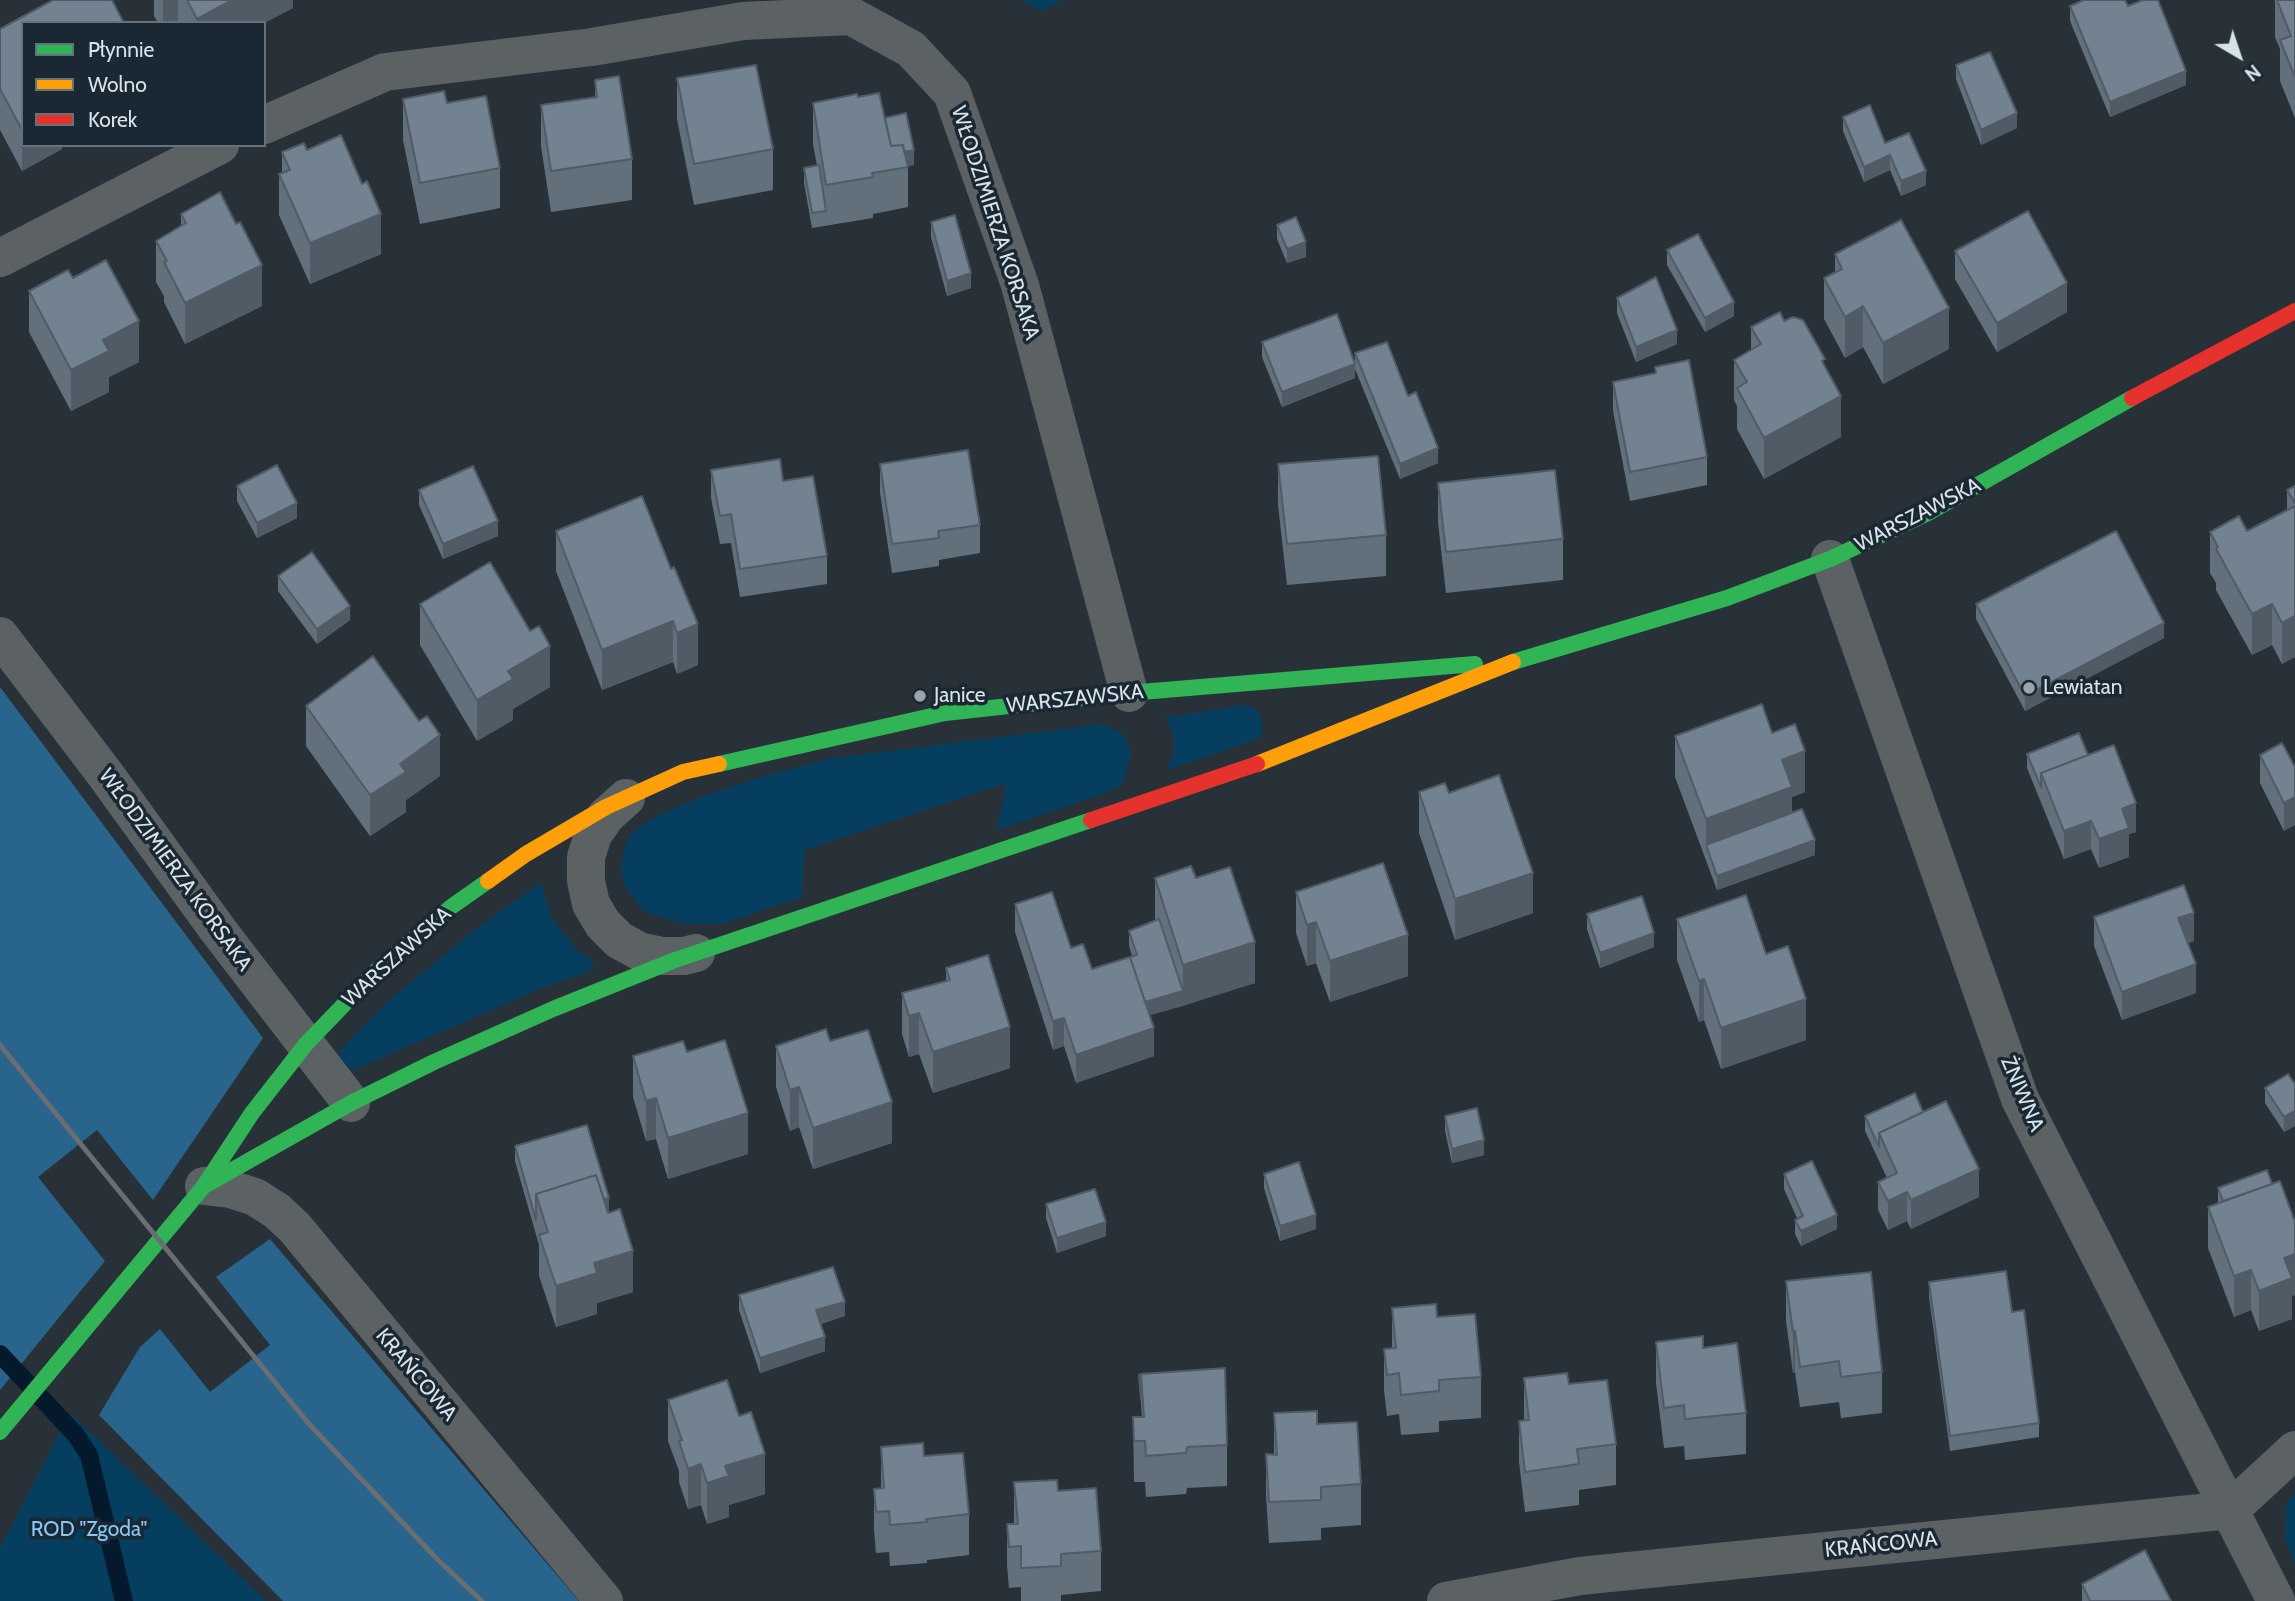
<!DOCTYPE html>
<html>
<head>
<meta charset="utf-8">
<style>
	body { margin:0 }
	#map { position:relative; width:2295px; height:1601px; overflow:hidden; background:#293138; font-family:Cabin,sans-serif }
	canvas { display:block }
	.legend { position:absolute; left:21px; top:21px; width:245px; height:126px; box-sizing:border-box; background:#192833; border:2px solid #65727c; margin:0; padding:9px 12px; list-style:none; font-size:21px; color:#d8e2e9 }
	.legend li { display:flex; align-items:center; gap:14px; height:35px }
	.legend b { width:35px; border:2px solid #65727c }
	.north { position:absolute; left:2204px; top:21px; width:70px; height:70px; -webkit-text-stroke:5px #192833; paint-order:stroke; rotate:141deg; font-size:19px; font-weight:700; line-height:28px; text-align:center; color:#d8e2e9 }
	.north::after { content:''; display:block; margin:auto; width:24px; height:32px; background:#d8e2e9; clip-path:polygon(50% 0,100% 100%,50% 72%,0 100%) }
</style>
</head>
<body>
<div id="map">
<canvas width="2295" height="1601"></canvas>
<ul class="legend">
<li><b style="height:9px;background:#30b455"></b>Płynnie</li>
<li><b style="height:9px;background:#ff9f0a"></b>Wolno</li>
<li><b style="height:9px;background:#e5322d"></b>Korek</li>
</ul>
<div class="north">N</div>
</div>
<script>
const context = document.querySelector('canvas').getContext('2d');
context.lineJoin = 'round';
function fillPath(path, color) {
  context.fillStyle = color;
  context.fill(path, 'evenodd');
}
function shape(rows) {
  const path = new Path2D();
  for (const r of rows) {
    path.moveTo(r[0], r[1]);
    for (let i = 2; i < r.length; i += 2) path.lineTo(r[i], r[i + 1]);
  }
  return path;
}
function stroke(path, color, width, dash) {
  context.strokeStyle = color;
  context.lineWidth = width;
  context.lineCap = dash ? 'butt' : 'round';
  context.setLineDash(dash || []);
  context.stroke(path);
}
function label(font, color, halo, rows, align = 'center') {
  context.font = font + ' Cabin,sans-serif';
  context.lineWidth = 7;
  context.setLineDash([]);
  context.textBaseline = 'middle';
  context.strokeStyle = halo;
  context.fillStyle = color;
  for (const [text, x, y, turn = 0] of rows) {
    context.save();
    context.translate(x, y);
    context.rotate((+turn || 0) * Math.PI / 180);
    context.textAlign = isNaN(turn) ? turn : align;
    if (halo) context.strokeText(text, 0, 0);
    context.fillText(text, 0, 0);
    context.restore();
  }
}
const green = shape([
	[1020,0,1062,0,1041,11],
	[1242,705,1252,707,1259,713,1263,726,1260,736,1253,741,1167,770,1173,754,1174,741,1172,729,1164,718],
	[1103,724,1121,733,1129,743,1131,754,1124,782,1114,790,997,830,1006,783,804,850,802,897,722,924,683,924,643,911,624,885,621,866,624,850,630,835,639,827,663,813,709,794,761,777,827,759],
	[541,883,552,919,577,950,593,961,593,967,588,972,540,989,356,1069,344,1066,339,1058,340,1050,385,1004,478,927],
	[70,1413,266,1601,0,1601,0,1548],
	[2295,1493,2295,1566,2285,1536,2287,1502]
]);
const forest = shape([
	[0,687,263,1038,153,1200,97,1130,38,1177,105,1261,0,1390],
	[270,1239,579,1601,283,1601,99,1415,140,1347,160,1329,210,1392,270,1345,216,1277]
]);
const stream = shape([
	[0,1354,76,1435,89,1455,124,1601]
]);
const street = shape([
	[264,125,385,72,592,47,743,21,851,16,911,49,952,93,1020,285,1129,693],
	[0,258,220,145],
	[1830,559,2020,1099,2276,1601],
	[0,636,105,774,218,930,351,1103],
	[626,798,606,816,593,835,586,857,586,881,591,904,603,924,619,940,639,951,662,956,684,956,696,953],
	[204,1186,230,1189,255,1197,277,1211,295,1228,604,1601],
	[1446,1601,1580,1576,2230,1510,2295,1450]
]);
const fast = shape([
	[1513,662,1727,598,1830,559,1928,513,2132,398],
	[719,764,945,713,1129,693,1475,664],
	[204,1186,351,1103,434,1062,553,1009,675,960,1091,820],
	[0,1432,204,1186,252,1113,306,1044,381,966,451,907,488,881]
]);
const slow = shape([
	[1257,764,1513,662],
	[488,881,526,854,606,807,683,772,719,764]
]);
const jam = shape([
	[2132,398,2295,311],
	[1091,820,1257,764]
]);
const rail = shape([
	[0,1045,309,1424,438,1560,482,1601]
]);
const wall = shape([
	[154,0,293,0,293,8,264,23,158,23,154,16],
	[2082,0,2125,0,2128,6,2186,85,2110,117,2070,21,2070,6],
	[2275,0,2295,0,2295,118,2280,81,2280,49,2275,37],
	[23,23,62,145,62,149,22,171,0,130,0,29],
	[1956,65,2017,128,1981,145,1956,79],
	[677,78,773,149,773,190,694,205,677,119],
	[595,80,632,159,632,200,551,212,541,146,541,105,595,97],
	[858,97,885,118,914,165,908,166,908,207,873,214,873,218,812,228,804,183,804,168,817,166,813,144,813,103],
	[403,99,447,103,500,168,500,208,420,224,403,140],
	[1843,117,1926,185,1901,196,1890,170,1864,182,1843,131],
	[307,150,362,184,381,254,310,284,279,215,279,174,282,173,282,152],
	[181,214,262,306,185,344,164,302,164,296,156,282,156,241,181,226],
	[931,222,971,288,947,296,931,237],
	[1277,225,1306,257,1287,263,1277,239],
	[1667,250,1734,316,1705,332,1667,265],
	[1955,251,2067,312,1997,352,1955,279],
	[1835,254,1949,349,1883,384,1863,347,1845,358,1824,319,1824,278,1835,272],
	[73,278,139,362,109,377,109,392,71,411,29,332,29,291],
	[1617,298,1677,344,1636,362,1617,313],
	[1784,321,1841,437,1764,479,1737,429,1737,406,1734,400,1734,360,1751,350,1751,327],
	[1262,342,1355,362,1355,353,1408,396,1438,463,1400,479,1355,369,1355,378,1282,407,1262,357],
	[1655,367,1707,457,1707,485,1630,501,1613,411,1613,382,1655,373],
	[880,464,980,525,980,553,939,560,939,566,892,573,880,493],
	[1278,464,1386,535,1386,576,1287,585,1278,505],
	[711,470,783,481,827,556,827,584,740,597,731,543,720,544,711,498],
	[1438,483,1563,539,1563,580,1446,593,1438,523],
	[237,486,297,518,257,538,237,501],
	[2295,486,2295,657,2282,664,2272,645,2252,655,2216,590,2216,583,2210,573,2210,532,2247,531,2287,510,2287,490],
	[419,490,498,536,443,559,419,505],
	[642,496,698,665,677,674,673,662,602,690,556,571,556,531],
	[278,576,350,620,317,644,278,591],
	[420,604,550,687,513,709,513,720,477,741,420,645],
	[1976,604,2164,638,2025,711,1976,619],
	[306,706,440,776,406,800,406,812,370,836,306,746],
	[1772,733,1805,792,1792,797,1792,812,1815,855,1717,890,1675,777,1675,736],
	[2027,754,2088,755,2136,832,2129,834,2129,857,2099,868,2091,849,2064,859,2027,768],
	[2260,755,2295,767,2284,831,2260,783],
	[1419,792,1449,793,1533,913,1455,940,1419,833],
	[1155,878,1196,878,1255,983,1150,1015,1154,1056,1076,1083,1064,1046,1053,1050,1015,932,1015,904,1071,948,1092,969,1132,956,1129,945,1129,931,1155,921],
	[1296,892,1408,976,1330,1002,1316,963,1307,966,1296,933],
	[1587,914,1654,947,1600,968,1587,929],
	[2094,917,2194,941,2188,943,2196,993,2122,1020,2094,946],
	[1677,919,1766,954,1806,1040,1721,1069,1704,1020,1699,1022,1677,960],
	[946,968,1010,1068,933,1093,919,1054,909,1057,902,1034,902,993,946,981],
	[830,1041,892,1143,813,1169,799,1127,790,1131,776,1087,776,1046],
	[687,1052,748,1154,668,1179,656,1139,646,1141,633,1097,633,1056],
	[2295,1084,2295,1126,2284,1132,2265,1103,2265,1088],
	[1923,1112,1979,1197,1911,1229,1907,1221,1888,1230,1878,1210,1878,1182,1887,1178,1865,1131,1865,1116],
	[1445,1116,1484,1155,1452,1163,1445,1131],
	[515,1146,609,1213,633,1292,597,1303,597,1314,556,1327,539,1276,539,1245,515,1161],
	[1264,1174,1316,1229,1280,1241,1264,1188],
	[1784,1174,1837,1229,1801,1246,1795,1234,1795,1220,1797,1218,1784,1189],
	[2272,1184,2295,1222,2295,1295,2292,1296,2292,1319,2259,1331,2251,1310,2234,1317,2208,1248,2208,1207,2218,1203,2218,1188],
	[1046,1204,1106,1236,1057,1253,1046,1218],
	[1786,1281,1882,1372,1882,1413,1841,1418,1839,1402,1800,1407,1795,1372,1793,1373,1786,1321],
	[1929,1282,2012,1312,2039,1423,2039,1437,1950,1451,1929,1297],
	[739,1295,845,1316,821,1324,825,1351,760,1373,739,1310],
	[1392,1308,1437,1317,1481,1377,1481,1418,1439,1421,1439,1432,1401,1435,1399,1414,1387,1416,1384,1390,1384,1349,1392,1348],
	[1656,1342,1703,1348,1746,1413,1746,1454,1685,1460,1684,1446,1664,1448,1656,1383],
	[1139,1375,1227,1445,1227,1486,1187,1488,1186,1494,1146,1497,1145,1482,1134,1482,1133,1417,1142,1417],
	[1524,1378,1569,1384,1616,1444,1616,1485,1579,1490,1579,1505,1525,1512,1519,1462,1519,1421,1524,1420],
	[668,1400,765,1494,729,1505,729,1517,707,1524,701,1505,688,1509,679,1482,679,1471,668,1441],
	[1274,1413,1317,1424,1361,1484,1361,1525,1321,1528,1321,1540,1269,1543,1266,1495,1266,1454,1274,1454],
	[881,1447,924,1456,969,1514,969,1555,927,1560,927,1563,890,1566,889,1552,876,1553,874,1530,874,1489,881,1488],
	[1014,1482,1058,1491,1101,1551,1101,1591,1061,1595,1061,1601,1021,1601,1021,1587,1009,1588,1007,1565,1007,1524,1014,1524],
	[2082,1584,2171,1601,2082,1601]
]);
const shadedWall = shape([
	[163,0,178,0,178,23,163,23],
	[232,0,293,0,293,8,264,23,197,23,197,19],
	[2186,71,2186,85,2110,117,2110,102],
	[2017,113,2017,128,1981,145,1981,130],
	[23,129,23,145,62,145,62,149,22,171,22,130],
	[914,150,914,165,899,168,899,154],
	[1890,155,1890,170,1864,182,1864,167],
	[1926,171,1926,185,1901,196,1901,181],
	[381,214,381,254,310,284,310,243],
	[1306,242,1306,257,1287,263,1287,249],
	[262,265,262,306,185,344,185,303],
	[971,273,971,288,947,296,947,281],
	[2067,283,2067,312,1997,352,1997,323],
	[1734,302,1734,316,1705,332,1705,318],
	[1863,306,1863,347,1845,358,1845,317],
	[1949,308,1949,349,1883,384,1883,343],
	[139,321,139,362,109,377,109,392,71,411,71,370,103,340],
	[1677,330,1677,344,1636,362,1636,347],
	[1355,364,1355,378,1282,407,1282,392],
	[1841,396,1841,437,1764,479,1764,438],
	[1438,448,1438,463,1400,479,1400,464],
	[297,503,297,518,257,538,257,523],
	[498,521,498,536,443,559,443,544],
	[2272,604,2272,645,2252,655,2252,614],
	[350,606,350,620,317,644,317,629],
	[2295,616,2295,657,2282,664,2282,623],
	[673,621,673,662,602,690,602,650],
	[2164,623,2164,638,2025,711,2025,696],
	[698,624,698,665,677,674,677,633],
	[550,646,550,687,513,709,513,720,477,741,477,700,508,671],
	[440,735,440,776,406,800,406,812,370,836,370,795,400,764],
	[1805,751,1805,792,1792,797,1792,828,1706,845,1706,860,1706,819,1782,760],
	[2295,797,2295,825,2284,831,2284,803],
	[2136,803,2136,832,2129,834,2129,857,2099,868,2099,839,2122,809],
	[2091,821,2091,849,2064,859,2064,831],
	[1815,840,1815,855,1717,890,1717,876],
	[1533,873,1533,913,1455,940,1455,899],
	[2194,913,2194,941,2178,946,2178,918],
	[1316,922,1316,963,1307,966,1307,925],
	[1654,933,1654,947,1600,968,1600,953],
	[1408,935,1408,976,1330,1002,1330,961],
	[1255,942,1255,983,1183,1006,1183,965],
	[2196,964,2196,993,2122,1020,2122,992],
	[1704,979,1704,1020,1699,1022,1699,981],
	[1183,991,1183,1006,1140,1018,1140,1003],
	[1806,999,1806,1040,1721,1069,1721,1028],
	[919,1013,919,1054,909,1057,909,1016],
	[1064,1018,1064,1046,1053,1050,1053,1021],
	[1010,1027,1010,1068,933,1093,933,1052],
	[1154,1028,1154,1056,1076,1083,1076,1055],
	[799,1087,799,1127,790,1131,790,1090],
	[656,1098,656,1139,646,1141,646,1101],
	[892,1102,892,1143,813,1169,813,1128],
	[2295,1111,2295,1126,2284,1132,2284,1117],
	[748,1113,748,1154,668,1179,668,1138],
	[1484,1140,1484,1155,1452,1163,1452,1149],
	[1979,1169,1979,1197,1911,1229,1911,1200],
	[1907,1192,1907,1221,1888,1230,1888,1201],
	[609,1198,609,1213,543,1218],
	[1316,1215,1316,1229,1280,1241,1280,1226],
	[1837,1215,1837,1229,1801,1246,1801,1231],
	[1106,1222,1106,1236,1057,1253,1057,1238],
	[633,1251,633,1292,597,1303,597,1314,556,1327,556,1286,594,1263],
	[2295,1254,2295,1295,2292,1296,2292,1319,2259,1331,2259,1291,2284,1258],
	[2251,1270,2251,1310,2234,1317,2234,1276],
	[845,1302,845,1316,816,1325,816,1310],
	[1795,1331,1795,1372,1793,1373,1793,1332],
	[825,1337,825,1351,760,1373,760,1358],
	[765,1454,765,1494,729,1505,729,1517,707,1524,707,1483,725,1466],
	[701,1464,701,1505,688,1509,688,1469]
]);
const building = shape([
	[53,0,112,0,124,23,23,23,23,129,22,130,0,89,0,29,53,0],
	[187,0,232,0,197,19,187,0],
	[2084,0,2125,0,2128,6,2143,0,2158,0,2186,71,2110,102,2070,6,2084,0],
	[2277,0,2295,0,2295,77,2280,40,2291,36,2277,0],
	[1990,52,2017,113,1981,130,1956,65,1990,52],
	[756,65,773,149,694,164,677,78,756,65],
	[619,76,632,159,551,171,541,105,597,97,595,80,619,76],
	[444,91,447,103,486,96,500,168,420,183,403,99,444,91],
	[879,93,891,146,903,145,908,167,872,173,873,177,826,185,813,103,857,94,858,97,879,93],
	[1870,105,1885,143,1909,133,1926,171,1901,181,1890,155,1864,167,1843,117,1870,105],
	[906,113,914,150,904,152,903,145,891,146,885,118,906,113],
	[341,135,362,184,367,181,381,214,310,243,279,174,290,170,282,152,304,143,307,150,341,135],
	[819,165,826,211,812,213,804,168,819,165],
	[220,192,236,224,240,222,262,265,185,303,164,262,167,261,156,241,186,223,181,214,220,192],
	[2028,211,2067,283,1997,323,1955,251,2028,211],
	[955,215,971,273,947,281,931,222,955,215],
	[1296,217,1306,242,1287,249,1277,225,1296,217],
	[1901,220,1949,308,1883,343,1863,306,1845,317,1824,278,1842,269,1835,254,1901,220],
	[1698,234,1734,302,1705,318,1667,250,1698,234],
	[106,260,139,321,103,340,109,351,71,370,29,291,68,270,73,278,106,260],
	[1656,277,1677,330,1636,347,1617,298,1656,277],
	[1780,312,1784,321,1793,317,1803,320,1825,359,1822,361,1841,396,1764,438,1737,388,1747,382,1734,360,1761,344,1751,327,1780,312],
	[1337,314,1355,364,1282,392,1262,342,1337,314],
	[1387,342,1408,396,1416,392,1438,448,1400,464,1355,353,1387,342],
	[1689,360,1707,457,1630,472,1613,382,1656,373,1655,367,1689,360],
	[968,450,980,525,938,531,939,538,892,544,880,464,968,450],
	[1378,456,1386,535,1287,544,1278,464,1378,456],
	[780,459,783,481,813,476,827,556,740,569,731,514,720,516,711,470,780,459],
	[277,465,297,503,257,523,237,486,277,465],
	[473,466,498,521,443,544,419,490,473,466],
	[1555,470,1563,539,1446,552,1438,483,1555,470],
	[2295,486,2295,503,2287,490,2295,486],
	[642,496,671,569,674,567,698,624,677,633,673,621,602,650,556,531,642,496],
	[2295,506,2295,616,2282,623,2272,604,2252,614,2216,549,2218,547,2210,532,2239,516,2247,531,2295,506],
	[2116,531,2164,623,2025,696,1976,604,2116,531],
	[312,552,350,606,317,629,278,576,312,552],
	[490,562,530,631,539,626,550,646,508,671,513,679,477,700,420,604,490,562],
	[373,656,419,721,427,716,440,735,400,764,406,772,370,795,306,706,373,656],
	[1762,704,1772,733,1795,724,1805,751,1782,760,1792,787,1706,819,1675,736,1762,704],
	[2079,733,2088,755,2041,773,2041,787,2027,754,2079,733],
	[2282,743,2295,767,2295,797,2284,803,2260,755,2282,743],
	[2114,745,2136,803,2122,809,2129,828,2099,839,2091,821,2064,831,2041,773,2114,745],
	[1499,775,1533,873,1455,899,1419,792,1445,783,1449,793,1499,775],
	[1802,809,1815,840,1717,876,1706,845,1802,809],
	[1383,863,1408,935,1330,961,1316,922,1307,925,1296,892,1383,863],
	[1191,866,1196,878,1230,867,1255,942,1183,965,1155,878,1191,866],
	[2184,885,2194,913,2178,918,2196,964,2122,992,2094,917,2184,885],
	[1052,892,1071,948,1083,944,1092,969,1130,957,1154,1028,1076,1055,1064,1018,1053,1021,1015,904,1052,892],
	[1746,895,1766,954,1788,946,1806,999,1721,1028,1704,979,1699,981,1677,919,1746,895],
	[1642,896,1654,933,1600,953,1587,914,1642,896],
	[1159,919,1183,991,1145,1002,1130,957,1137,955,1129,931,1159,919],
	[988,955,1010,1027,933,1052,919,1013,909,1016,902,993,950,980,946,968,988,955],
	[826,1029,830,1041,868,1030,892,1102,813,1128,799,1087,790,1090,776,1046,826,1029],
	[725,1040,748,1113,668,1138,656,1098,646,1101,633,1056,683,1041,687,1052,725,1040],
	[2288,1074,2295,1084,2295,1111,2284,1117,2265,1088,2288,1074],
	[1915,1093,1923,1112,1879,1133,1879,1147,1865,1116,1915,1093],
	[1946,1101,1979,1169,1911,1200,1907,1192,1888,1201,1878,1182,1897,1173,1879,1133,1946,1101],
	[1477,1108,1484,1140,1452,1149,1445,1116,1477,1108],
	[587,1125,609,1198,604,1199,596,1175,536,1194,536,1220,515,1146,587,1125],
	[1812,1161,1837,1215,1801,1231,1795,1220,1803,1216,1784,1174,1812,1161],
	[1299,1162,1316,1215,1280,1226,1264,1174,1299,1162],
	[2267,1170,2272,1184,2223,1201,2218,1188,2267,1170],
	[596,1175,608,1213,620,1209,633,1251,594,1263,597,1273,556,1286,539,1235,548,1232,536,1194,596,1175],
	[2280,1181,2295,1222,2295,1254,2284,1258,2292,1278,2259,1291,2251,1270,2234,1276,2208,1207,2280,1181],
	[1095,1189,1106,1222,1057,1238,1046,1204,1095,1189],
	[833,1267,845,1302,816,1310,825,1337,760,1358,739,1295,833,1267],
	[2006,1271,2012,1312,2024,1310,2039,1423,1950,1436,1929,1282,2006,1271],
	[1871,1272,1882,1372,1841,1377,1839,1361,1800,1367,1795,1331,1793,1332,1786,1281,1871,1272],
	[1436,1304,1437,1317,1475,1314,1481,1377,1439,1380,1439,1391,1401,1395,1399,1373,1387,1375,1384,1349,1396,1348,1392,1308,1436,1304],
	[1703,1336,1703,1348,1737,1343,1746,1413,1685,1419,1684,1405,1664,1408,1656,1342,1703,1336],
	[1225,1368,1227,1445,1187,1447,1186,1453,1146,1456,1145,1441,1134,1441,1133,1417,1144,1417,1141,1374,1225,1368],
	[1567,1373,1569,1384,1607,1380,1616,1444,1577,1449,1579,1464,1525,1472,1519,1421,1529,1420,1524,1378,1567,1373],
	[1141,1374,1141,1400,1139,1375,1141,1374],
	[727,1380,739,1416,751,1412,765,1454,725,1466,729,1476,707,1483,701,1464,688,1469,679,1441,682,1440,668,1400,727,1380],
	[1317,1411,1317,1424,1357,1422,1361,1484,1321,1487,1321,1500,1269,1502,1266,1454,1277,1455,1274,1413,1317,1411],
	[923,1443,924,1456,963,1453,969,1514,926,1519,927,1522,890,1525,889,1511,876,1512,874,1489,884,1488,881,1447,923,1443],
	[1057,1480,1058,1491,1096,1488,1101,1551,1061,1554,1061,1566,1021,1568,1021,1546,1009,1547,1007,1524,1018,1524,1014,1482,1057,1480],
	[2145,1550,2171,1601,2090,1601,2082,1584,2145,1550]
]);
const markers = [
	[2029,688,7,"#9ba4ab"],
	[920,696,7,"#9ba4ab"]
];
const streetNames = [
	["WŁODZIMIERZA KORSAKA",995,223,72],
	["WARSZAWSKA",1918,515,-27],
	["WARSZAWSKA",1075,699,-6],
	["WŁODZIMIERZA KORSAKA",175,870,54],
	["WARSZAWSKA",397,957,-42],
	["ŻNIWNA",2022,1094,67],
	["KRAŃCOWA",416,1375,50],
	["KRAŃCOWA",1881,1545,-6]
];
const poiNames = [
	["Lewiatan",2043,688],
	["Janice",934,696]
];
const parkNames = [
	["ROD \"Zgoda\"",89,1530]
];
fillPath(green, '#063e60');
fillPath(forest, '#29648d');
stroke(stream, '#04192b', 18);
stroke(street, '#5c6164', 38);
stroke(fast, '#30b455', 16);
stroke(slow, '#ff9f0a', 16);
stroke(jam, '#e5322d', 16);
stroke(rail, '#6a6d71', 5);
fillPath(wall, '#62707c');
fillPath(shadedWall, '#505b65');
fillPath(building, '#728290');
stroke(building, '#505b65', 2);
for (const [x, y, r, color] of markers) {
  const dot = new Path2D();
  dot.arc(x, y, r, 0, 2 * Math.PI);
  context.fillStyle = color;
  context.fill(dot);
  stroke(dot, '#192833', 2.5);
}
label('21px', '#d8e2e9', '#192833', streetNames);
label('21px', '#d8e2e9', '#192833', poiNames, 'left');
label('21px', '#89c6f6', '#192833', parkNames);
</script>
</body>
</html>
